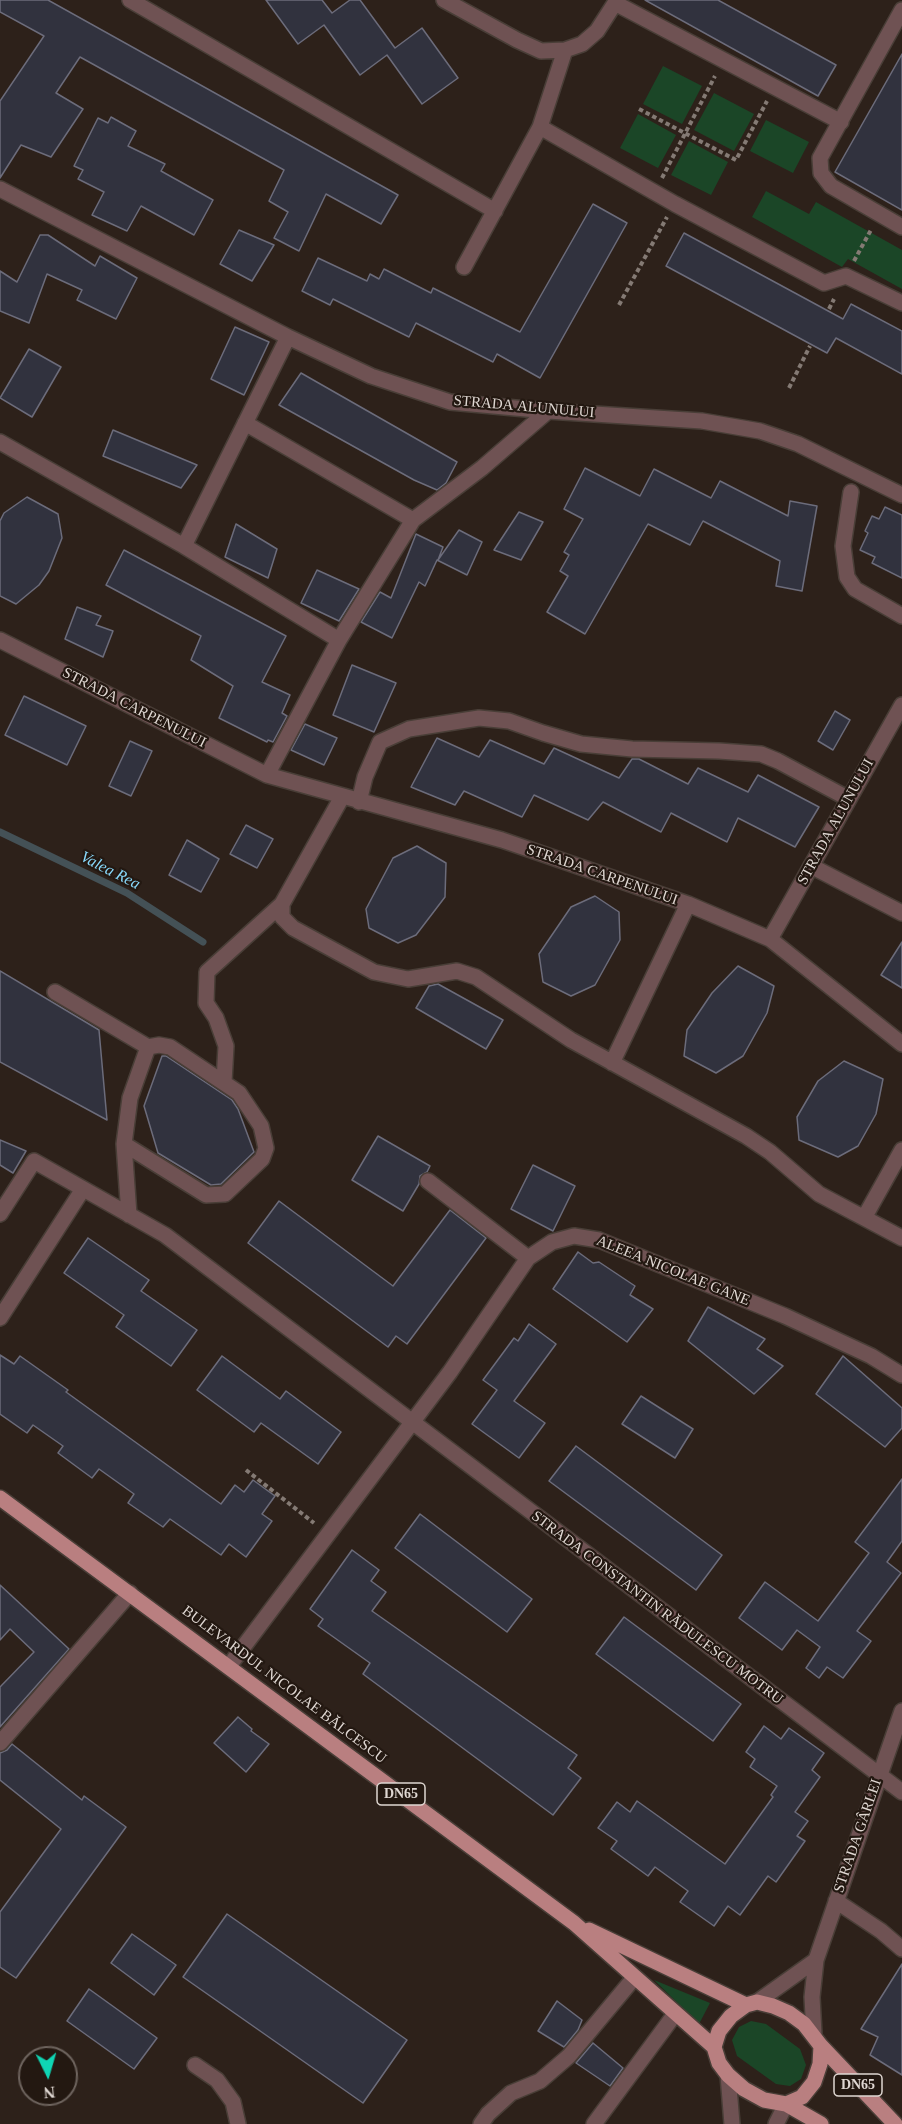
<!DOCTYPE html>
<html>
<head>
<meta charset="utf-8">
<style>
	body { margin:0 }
	#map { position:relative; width:902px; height:2124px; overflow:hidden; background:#2d211a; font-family:"Times New Roman",serif }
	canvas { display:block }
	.north { position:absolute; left:18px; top:2046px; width:60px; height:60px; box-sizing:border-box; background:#231811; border:2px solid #6e645e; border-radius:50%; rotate:175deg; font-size:16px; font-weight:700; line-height:24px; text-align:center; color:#dfd7d2 }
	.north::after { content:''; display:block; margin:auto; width:21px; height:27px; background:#0fd5b4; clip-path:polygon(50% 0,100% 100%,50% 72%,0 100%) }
</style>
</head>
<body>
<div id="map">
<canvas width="902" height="2124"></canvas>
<div class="north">N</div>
</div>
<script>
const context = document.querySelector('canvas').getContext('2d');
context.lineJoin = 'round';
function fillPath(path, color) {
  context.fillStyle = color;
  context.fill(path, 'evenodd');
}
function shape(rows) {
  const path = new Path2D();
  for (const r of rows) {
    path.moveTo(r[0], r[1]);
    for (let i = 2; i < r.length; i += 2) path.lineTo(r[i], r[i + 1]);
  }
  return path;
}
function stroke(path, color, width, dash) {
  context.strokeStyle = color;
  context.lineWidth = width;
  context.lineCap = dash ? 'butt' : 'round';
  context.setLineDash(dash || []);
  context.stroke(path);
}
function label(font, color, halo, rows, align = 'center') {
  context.font = font + ' "Times New Roman",serif';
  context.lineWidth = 4.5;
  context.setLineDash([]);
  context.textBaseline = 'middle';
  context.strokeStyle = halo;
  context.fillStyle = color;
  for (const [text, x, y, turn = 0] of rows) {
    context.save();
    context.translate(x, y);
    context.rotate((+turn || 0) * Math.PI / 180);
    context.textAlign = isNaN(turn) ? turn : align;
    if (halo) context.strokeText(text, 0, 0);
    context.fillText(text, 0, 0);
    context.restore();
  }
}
const green = shape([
	[663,66,702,86,682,124,643,104],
	[714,93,754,114,734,151,694,130],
	[638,114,676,135,658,168,620,148],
	[766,120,809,142,793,173,750,151],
	[689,141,728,162,711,195,671,175],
	[766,191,809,214,816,202,902,250,902,289,848,259,842,267,752,217],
	[654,1980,710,2003,699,2024],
	[751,2021,766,2024,800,2049,806,2065,801,2079,790,2086,776,2084,737,2056,732,2040,739,2027]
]);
const stream = shape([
	[0,832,127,893,203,942]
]);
const building = shape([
	[0,0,48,0,398,195,381,224,326,194,299,251,274,238,288,212,269,201,284,170,80,57,56,93,83,109,51,157,21,145,0,178,0,101,44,36,0,12,0,0],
	[266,0,322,0,332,13,350,0,360,0,395,48,422,28,458,78,422,104,387,55,360,75,324,25,298,44,266,0],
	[645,0,718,0,836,65,818,96,645,0],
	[902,54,902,210,835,172,902,54],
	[111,117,136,131,128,146,165,164,161,171,213,200,194,235,141,206,127,231,92,215,104,192,78,179,83,170,74,166,98,118,108,123,111,117],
	[593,204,627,223,540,378,497,354,493,362,416,323,409,337,333,299,330,305,302,291,318,258,367,281,370,274,379,279,384,269,431,293,433,288,520,332,593,204],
	[239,230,274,245,252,281,220,264,239,230],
	[684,233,843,319,851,304,902,331,902,374,836,338,827,353,666,266,684,233],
	[40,235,48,235,95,266,100,256,137,278,116,319,77,300,82,290,47,274,29,323,0,311,0,271,17,282,40,235],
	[235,327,269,342,244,395,211,379,235,327],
	[29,349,61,367,32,417,0,398,29,349],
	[301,373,457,462,446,483,437,490,414,480,279,405,301,373],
	[113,430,197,465,181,488,103,456,113,430],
	[585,468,640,496,654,469,711,498,720,481,788,516,790,501,817,506,802,591,776,586,780,561,703,521,690,545,648,524,585,634,547,612,568,576,560,571,569,555,564,552,583,519,564,509,585,468],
	[27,497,58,514,62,538,49,571,39,585,16,604,0,596,0,521,4,513,27,497],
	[885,507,902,515,902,578,872,563,875,557,860,550,868,533,865,531,872,516,879,519,885,507],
	[519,512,543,522,521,560,494,550,519,512],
	[236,524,277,549,268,578,225,557,236,524],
	[459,530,482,542,467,575,437,560,425,586,419,582,392,638,361,622,380,592,391,598,416,534,443,547,438,560,459,530],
	[124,550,286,636,262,682,290,695,282,713,287,716,273,742,268,740,267,742,219,718,233,686,191,660,201,636,106,585,124,550],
	[317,570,359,589,339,621,301,603,317,570],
	[77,607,101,616,96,625,113,631,103,657,65,639,77,607],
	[352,665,396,683,374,732,333,715,352,665],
	[24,696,86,726,67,765,5,735,24,696],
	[835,711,850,720,833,750,818,741,835,711],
	[305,724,337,738,324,765,291,750,305,724],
	[437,738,479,757,490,740,544,764,554,748,619,778,632,759,639,759,688,784,698,768,748,792,758,775,819,807,795,847,738,818,727,842,671,813,661,832,603,802,588,820,534,795,522,817,464,791,455,805,411,787,437,738],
	[130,741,152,751,131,796,109,786,130,741],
	[246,825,273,839,257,868,230,854,246,825],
	[187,840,219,859,201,892,169,875,187,840],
	[417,846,446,863,445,897,416,935,398,943,369,928,366,909,393,858,417,846],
	[595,896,619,912,620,940,595,985,571,996,543,982,539,954,571,907,595,896],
	[902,942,902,988,881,975,902,942],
	[738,966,774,986,767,1013,743,1056,716,1073,684,1056,687,1030,712,993,738,966],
	[0,971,99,1030,107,1120,0,1062,0,971],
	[438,984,503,1020,486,1049,416,1008,429,986,438,984],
	[162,1056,166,1056,232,1100,238,1109,254,1152,221,1184,211,1185,158,1153,144,1106,162,1056],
	[844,1061,883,1079,876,1114,858,1146,838,1157,799,1140,797,1117,818,1081,844,1061],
	[378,1136,430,1166,427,1172,420,1176,419,1184,403,1211,352,1180,378,1136],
	[0,1140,26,1151,13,1173,0,1165,0,1140],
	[533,1165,575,1186,553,1231,511,1209,533,1165],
	[279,1201,393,1286,450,1210,486,1238,407,1344,396,1336,388,1347,248,1243,279,1201],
	[88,1238,149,1280,141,1291,197,1330,171,1366,116,1327,124,1315,64,1273,88,1238],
	[578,1252,593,1263,599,1262,635,1286,630,1295,653,1309,627,1342,553,1289,578,1252],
	[708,1307,765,1339,757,1349,783,1366,754,1394,688,1341,708,1307],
	[529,1324,556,1344,514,1401,545,1423,519,1458,472,1424,497,1390,483,1380,514,1338,518,1341,529,1324],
	[0,1355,14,1364,20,1356,68,1390,66,1392,221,1504,235,1485,244,1492,253,1480,275,1496,262,1514,272,1521,246,1557,229,1544,221,1555,170,1519,163,1527,128,1503,134,1494,99,1469,92,1478,58,1453,63,1446,33,1425,27,1433,0,1414,0,1355],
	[222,1356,280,1399,286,1391,341,1432,318,1464,261,1423,254,1432,197,1390,222,1356],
	[843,1356,902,1408,902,1428,885,1447,816,1394,843,1356],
	[641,1396,693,1429,675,1458,622,1424,641,1396],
	[576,1446,722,1555,696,1590,549,1481,576,1446],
	[902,1479,902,1541,887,1562,901,1573,857,1631,871,1641,843,1678,827,1667,819,1678,806,1668,820,1647,797,1630,782,1650,739,1618,765,1582,818,1621,869,1553,855,1542,902,1479],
	[420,1514,532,1599,507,1632,395,1548,420,1514],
	[352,1550,379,1570,371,1581,386,1592,372,1611,577,1755,568,1768,581,1778,553,1815,363,1674,370,1663,318,1626,323,1619,310,1609,352,1550],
	[0,1585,69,1649,0,1727,0,1687,34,1652,10,1629,0,1640,0,1585],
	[624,1617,741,1704,713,1741,596,1654,624,1617],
	[238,1717,252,1729,251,1731,269,1744,246,1772,214,1743,238,1717],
	[764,1726,781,1739,789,1728,824,1753,812,1770,820,1777,795,1812,808,1821,797,1836,805,1841,776,1882,768,1876,740,1915,728,1906,714,1926,680,1902,688,1891,655,1867,648,1876,611,1849,617,1841,598,1828,617,1802,630,1812,637,1801,725,1864,773,1797,771,1795,777,1786,750,1767,755,1759,746,1752,764,1726],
	[12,1744,82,1800,84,1796,126,1827,16,1978,0,1967,0,1912,61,1829,0,1780,0,1753,7,1750,12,1744],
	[227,1914,407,2040,363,2103,183,1977,227,1914],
	[132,1934,176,1965,154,1995,111,1963,132,1934],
	[902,1964,902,2075,870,2055,878,2037,861,2029,902,1964],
	[89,1989,157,2038,134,2069,67,2021,89,1989],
	[557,2001,582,2020,578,2030,564,2047,538,2031,557,2001],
	[593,2043,623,2068,610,2086,576,2063,593,2043]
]);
const path = shape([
	[639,109,736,160,767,101],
	[662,178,715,76],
	[854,261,872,228],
	[619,305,667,217],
	[829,309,834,299],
	[789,388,810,346],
	[246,1470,314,1523]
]);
const minor = shape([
	[130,0,495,211],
	[444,0,517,40,541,51,565,50,582,44,597,31,617,0],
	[615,3,841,122],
	[902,10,820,158,821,173,831,186,902,227],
	[540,127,675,204,824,283,846,276,902,303],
	[0,189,288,337,371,376,450,402,548,411,702,421,760,431,798,444,902,495],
	[464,267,540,127,565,50],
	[245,423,413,520],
	[0,442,184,546,339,640],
	[851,492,843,546,847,577,855,589,902,616],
	[184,546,288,337],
	[0,640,267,775,502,840,688,904,770,939,902,1044],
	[267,775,339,640,413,520,482,468,548,411],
	[342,797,282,904,282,917,293,928,374,972,408,979,457,971,476,977,571,1040,746,1136,770,1152,819,1194,902,1238],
	[359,802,365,777,380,742,409,729,479,718,509,721,543,733,581,744,632,749,719,751,761,754,778,761,849,799],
	[811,866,902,913],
	[770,939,902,705],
	[55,992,148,1047,159,1045,170,1047,239,1093,261,1126,266,1148,262,1159,225,1194,206,1195,124,1144],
	[612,1063,688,904],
	[224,1082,226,1046,216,1018,206,1003,207,972,282,904],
	[428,1181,528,1258],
	[0,1214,34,1161,165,1235,902,1792],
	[129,1215,124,1144,130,1098,148,1047],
	[864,1218,902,1150],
	[0,1318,83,1189],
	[229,1666,450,1372,528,1258,552,1242,574,1236,599,1240,785,1316,871,1356,902,1375],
	[0,1743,130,1593],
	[836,1901,881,1931,902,1949],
	[757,2002,816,1960],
	[814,2034,812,1997,816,1960,902,1711],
	[195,2065,217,2080,233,2102,238,2124],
	[728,2075,732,2124],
	[481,2124,488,2114,511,2093,540,2081,569,2056,634,1978],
	[594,2124,675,2014],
	[776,2124,786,2104]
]);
const major = shape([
	[0,1498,574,1923,714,2047,719,2063,728,2075,744,2089,764,2100,786,2104,821,2124],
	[589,1930,746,2005],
	[714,2047,719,2031,731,2016,746,2005,757,2002,773,2006,789,2013,804,2024,821,2046,895,2124],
	[786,2104,802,2097,814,2082,820,2064,821,2046]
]);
const shields = [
	[401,1794,48],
	[858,2085,48]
];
const shieldNames = [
	["DN65",401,1794],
	["DN65",858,2085]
];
const streetNames = [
	["STRADA ALUNULUI",524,407,5],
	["STRADA CARPENULUI",134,708,27],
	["STRADA ALUNULUI",836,822,-61],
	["STRADA CARPENULUI",602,875,19],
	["ALEEA NICOLAE GANE",673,1271,22],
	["STRADA CONSTANTIN RĂDULESCU MOTRU",657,1608,37],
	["BULEVARDUL NICOLAE BĂLCESCU",284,1685,37],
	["STRADA GÂRLEI",858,1836,-71]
];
const waterNames = [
	["Valea Rea",110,871,27]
];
fillPath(green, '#1b4627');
stroke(stream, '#445156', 7);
fillPath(building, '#31323e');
stroke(building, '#6c6c7b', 1.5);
stroke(minor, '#493e37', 18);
stroke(major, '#493e37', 18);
stroke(path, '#847a74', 4, [4.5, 3]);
stroke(minor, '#6f5253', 15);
stroke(major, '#b97f80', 15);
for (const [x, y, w] of shields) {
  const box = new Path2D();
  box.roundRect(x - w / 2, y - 11, w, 22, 4.5);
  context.fillStyle = '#231811';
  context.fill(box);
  stroke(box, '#dfd7d2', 1.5);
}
label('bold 14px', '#dfd7d2', null, shieldNames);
label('15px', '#dfd7d2', '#231811', streetNames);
label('italic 16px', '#88d8fa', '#231811', waterNames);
</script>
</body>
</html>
